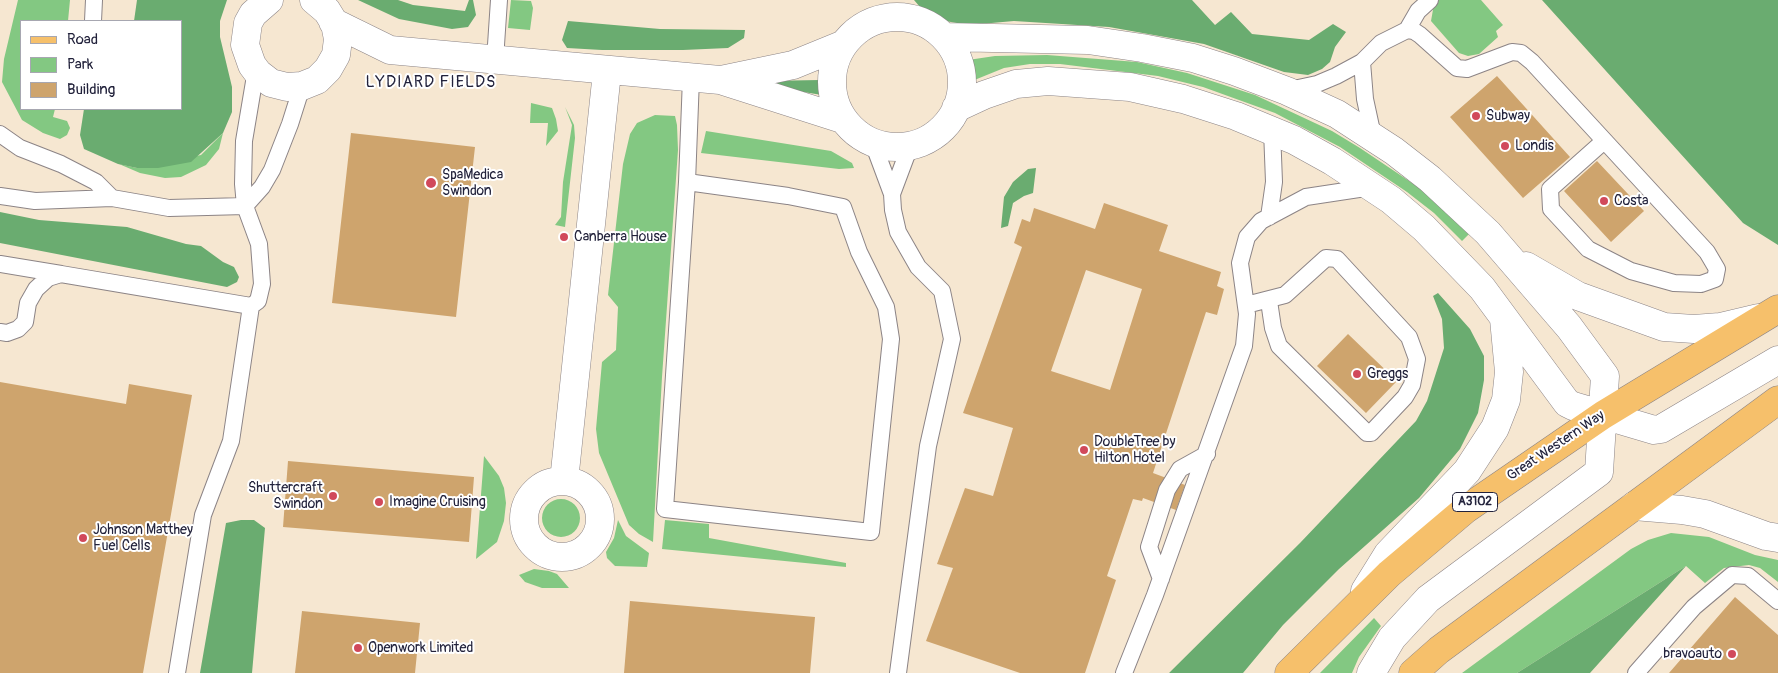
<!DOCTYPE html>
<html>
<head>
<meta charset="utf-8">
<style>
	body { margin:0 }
	#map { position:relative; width:1778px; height:673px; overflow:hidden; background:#f6e7d1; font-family:Pangolin,sans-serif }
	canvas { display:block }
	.legend { position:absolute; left:20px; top:20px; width:162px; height:90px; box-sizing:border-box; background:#fff; border:1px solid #a7a7b1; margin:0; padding:6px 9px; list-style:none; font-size:15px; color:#22223b }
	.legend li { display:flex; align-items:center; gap:10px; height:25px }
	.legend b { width:25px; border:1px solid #a7a7b1 }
</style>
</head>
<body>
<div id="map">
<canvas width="1778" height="673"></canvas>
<ul class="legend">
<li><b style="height:6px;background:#f6c06b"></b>Road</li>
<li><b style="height:14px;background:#83c882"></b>Park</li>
<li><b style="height:14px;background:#cea46d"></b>Building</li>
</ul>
</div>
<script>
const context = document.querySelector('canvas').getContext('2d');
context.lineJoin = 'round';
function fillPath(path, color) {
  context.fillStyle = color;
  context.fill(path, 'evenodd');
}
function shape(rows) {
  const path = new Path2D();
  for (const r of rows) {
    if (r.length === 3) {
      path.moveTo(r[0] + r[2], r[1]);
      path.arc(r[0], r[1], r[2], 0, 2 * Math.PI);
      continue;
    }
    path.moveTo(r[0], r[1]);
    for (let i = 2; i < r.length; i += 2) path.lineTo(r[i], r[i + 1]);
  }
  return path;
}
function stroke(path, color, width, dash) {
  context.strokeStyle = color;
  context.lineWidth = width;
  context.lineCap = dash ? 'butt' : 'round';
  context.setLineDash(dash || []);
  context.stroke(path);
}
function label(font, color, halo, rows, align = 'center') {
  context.font = font + ' Pangolin,sans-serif';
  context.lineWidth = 4;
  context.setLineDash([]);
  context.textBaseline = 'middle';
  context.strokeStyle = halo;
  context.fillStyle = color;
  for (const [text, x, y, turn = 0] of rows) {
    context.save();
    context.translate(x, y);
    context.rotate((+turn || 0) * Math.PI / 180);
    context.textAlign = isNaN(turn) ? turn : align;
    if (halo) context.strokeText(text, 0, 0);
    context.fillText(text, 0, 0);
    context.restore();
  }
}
const green = shape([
	[18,0,70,0,68,21,21,21,21,109,55,109,53,117,67,121,70,128,67,135,60,139,43,133,22,120,2,82,4,59],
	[511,0,531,1,533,8,530,30,508,28],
	[1438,0,1481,0,1503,25,1496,31,1498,37,1479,54,1468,56,1459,53,1431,21,1434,4],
	[1047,55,1137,62,1187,73,1255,95,1332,131,1360,148,1421,189,1469,234,1462,241,1434,213,1407,192,1340,147,1275,113,1203,87,1158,76,1060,64,1030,64,1004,68,972,81,968,60,995,56],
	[531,103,552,108,556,119,558,131,546,146,548,123,530,123],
	[565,107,574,125,575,138,565,227,555,225,561,217,563,182,572,125],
	[655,115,675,116,677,125,678,150,662,377,653,542,639,534,629,525,599,453,596,429,602,362,616,350,618,307,608,295,623,164,630,134,637,123],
	[706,131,831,151,852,163,854,168,839,169,701,153],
	[223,133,219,149,206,165,181,177,165,178,140,173,119,164,137,168,201,155],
	[484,456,499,476,504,488,506,503,504,521,497,542,476,559],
	[561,518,19],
	[618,520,626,536,649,553,647,567,615,566,607,558,606,552,614,538],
	[665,520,709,524,709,538,846,563,846,567,662,549],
	[1671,533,1709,537,1755,555,1778,560,1778,582,1760,568,1749,565,1724,568,1705,583,1686,566,1517,673,1462,673,1631,549,1648,540],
	[534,569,549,571,557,574,569,588,542,588,525,582,519,575],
	[1374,618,1381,626,1359,657,1352,673,1320,673]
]);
const forest = shape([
	[137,0,227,0,220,21,220,37,232,87,232,112,223,133,191,162,158,168,137,168,118,164,84,149,80,135,84,109,181,109,181,21,134,21],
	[358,0,398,0,413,5,465,11,469,0,473,0,476,15,468,27,452,29,399,19],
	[914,0,1192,0,1215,25,1231,12,1252,34,1309,40,1333,24,1346,32,1335,47,1330,62,1322,69,1308,75,1284,72,1204,44,1109,27,1014,21,969,25,945,21,920,7],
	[1542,0,1778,0,1778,245,1743,223],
	[568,21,660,29,745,30,744,38,728,48,683,50,602,50,567,48,562,40],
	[820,80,822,95,766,86,765,81],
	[1036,168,1033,193,1024,196,1013,203,1008,226,1001,228,1004,197,1013,182,1028,169],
	[0,212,39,220,127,227,186,244,201,246,223,262,234,267,239,277,237,282,227,287,0,243],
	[1438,293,1470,329,1484,356,1484,380,1478,413,1460,449,1419,498,1339,569,1283,625,1243,673,1169,673,1300,543,1416,421,1427,401,1444,348,1442,319,1433,296],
	[241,520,254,520,265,528,252,673,200,673,226,523],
	[1686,566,1590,673,1517,673]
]);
const building = shape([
	[1497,76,1570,157,1523,198,1450,117],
	[351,133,475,147,456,317,332,303],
	[1597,161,1644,211,1611,242,1564,191],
	[1104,203,1168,225,1159,251,1221,272,1217,286,1224,289,1217,315,1206,312,1153,473,1185,485,1176,510,1143,498,1142,501,1133,499,1107,576,1116,580,1085,673,1020,673,926,641,953,568,937,564,965,488,993,496,1013,428,963,413,1022,247,1014,243,1022,219,1030,222,1034,208,1095,229],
	[1086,270,1142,289,1110,390,1051,371],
	[1348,334,1397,381,1366,413,1317,366],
	[0,382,126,404,129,384,192,395,143,673,0,673],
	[288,461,474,477,469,542,283,527],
	[1735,597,1778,635,1778,673,1669,673],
	[630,601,815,617,810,673,624,673],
	[302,611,420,623,415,673,295,673]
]);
const lane = shape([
	[93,21,94,0],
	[1407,30,1418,11,1430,0],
	[495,60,499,0],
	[1362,62,1365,99,1373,136],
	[1289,90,1317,84,1336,76,1362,62,1381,43,1407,30,1414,31,1420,35,1457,68,1467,69,1512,52,1521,53,1532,62,1707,252,1717,269,1715,279,1701,284,1674,283,1631,271,1588,249,1551,209,1550,189,1604,141],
	[0,134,20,148,61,164,96,182,112,198],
	[873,143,892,194,893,210,898,232,918,267,942,291,952,339,928,446,898,673],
	[687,182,788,196,843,207,859,252,886,307,891,339,871,532,665,509,687,182,691,78],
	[892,194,910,146],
	[0,196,35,201,112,198,169,208,245,206,262,187,272,170,290,124,302,86],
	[1269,217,1274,182,1272,130],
	[0,264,61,274,48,278,36,289,28,303,25,322,18,329,7,333,0,332],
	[61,274,251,306],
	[1246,305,1285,295,1326,258,1337,259,1409,337,1417,359,1412,385,1405,397,1371,433,1367,433,1279,346,1273,328,1269,301],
	[1161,579,1149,547,1167,490,1180,469,1207,454],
	[177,673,203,515,231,441,251,306,258,301,262,284,259,244,245,206,243,184,244,141,256,70],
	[1124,673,1155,595,1244,346,1247,314,1240,263,1247,237,1261,221,1306,197,1372,187],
	[1636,673,1694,607,1732,575,1748,576,1778,601]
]);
const street = shape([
	[269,0,253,14,248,23,245,45,252,65,258,73,271,83,287,87,302,86,317,80,328,69,336,55,338,39,335,24,327,11,314,0],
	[897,82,65],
	[333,22,390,50,720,80,842,119],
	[945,37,1088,40,1142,48,1193,58,1234,71,1287,91,1337,114,1394,151,1430,179,1488,233,1569,327,1605,376,1599,472,1428,599,1392,638,1371,673],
	[721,80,793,65,842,45],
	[956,108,984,95,1016,84,1048,81,1130,87,1183,99,1236,116,1294,140,1332,161,1391,200,1424,228,1482,288,1567,403,1573,406,1654,430,1661,429,1778,360],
	[1526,266,1578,296,1664,327,1694,329,1720,327,1758,318],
	[564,481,607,72],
	[562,519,38],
	[1634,506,1682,510,1705,514,1766,536,1778,538],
	[1365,591,1388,554,1467,471,1495,428,1506,400,1509,372,1504,319]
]);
const primary = shape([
	[1289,673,1389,574,1466,509,1603,415,1778,309],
	[1413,673,1439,650,1778,400]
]);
const markers = [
	[1476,116,5,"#d1495b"],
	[1505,146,5,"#d1495b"],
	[431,183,6,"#d1495b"],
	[1604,201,5,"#d1495b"],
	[564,237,5,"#d1495b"],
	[1357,374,5,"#d1495b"],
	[1084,450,5,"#d1495b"],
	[333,496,5,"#d1495b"],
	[379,502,5,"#d1495b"],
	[83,538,5,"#d1495b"],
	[358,648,5,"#d1495b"],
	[1732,654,5,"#d1495b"]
];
const shields = [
	[1475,502,45]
];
const shieldNames = [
	["A3102",1475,502]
];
const poiNames = [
	["Subway",1486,116],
	["Londis",1515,146],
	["SpaMedica",442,175],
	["Swindon",442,191],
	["Costa",1614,201],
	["Canberra House",574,237],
	["Greggs",1367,374],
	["DoubleTree by",1094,442],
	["Hilton Hotel",1094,458],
	["Shuttercraft",323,488,"right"],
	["Swindon",323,504,"right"],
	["Imagine Cruising",389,502],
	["Johnson Matthey",93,530],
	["Fuel Cells",93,546],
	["Openwork Limited",368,648],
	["bravoauto",1722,654,"right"]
];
const streetNames = [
	["Great Western Way",1556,446,-34]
];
const quarterNames = [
	["LYDIARD FIELDS",431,83]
];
fillPath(green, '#83c882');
fillPath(forest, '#6aac70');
fillPath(building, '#cea46d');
stroke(lane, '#8c8486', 18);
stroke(street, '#8c8486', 29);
stroke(primary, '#8c8486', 29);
stroke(lane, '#fff', 16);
stroke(street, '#fff', 28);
stroke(primary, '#f6c06b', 28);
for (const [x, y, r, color] of markers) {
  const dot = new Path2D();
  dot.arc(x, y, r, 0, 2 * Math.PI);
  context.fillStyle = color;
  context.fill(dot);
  stroke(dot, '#fff', 2);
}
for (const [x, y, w] of shields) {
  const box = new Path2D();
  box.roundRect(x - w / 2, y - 9.5, w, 19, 4);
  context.fillStyle = '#fff';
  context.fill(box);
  stroke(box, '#22223b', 1);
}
label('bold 12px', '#22223b', null, shieldNames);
label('14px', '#22223b', '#fff', poiNames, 'left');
label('14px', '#22223b', '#fff', streetNames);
context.letterSpacing = '1px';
label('16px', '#22223b', '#fff', quarterNames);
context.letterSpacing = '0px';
</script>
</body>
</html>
